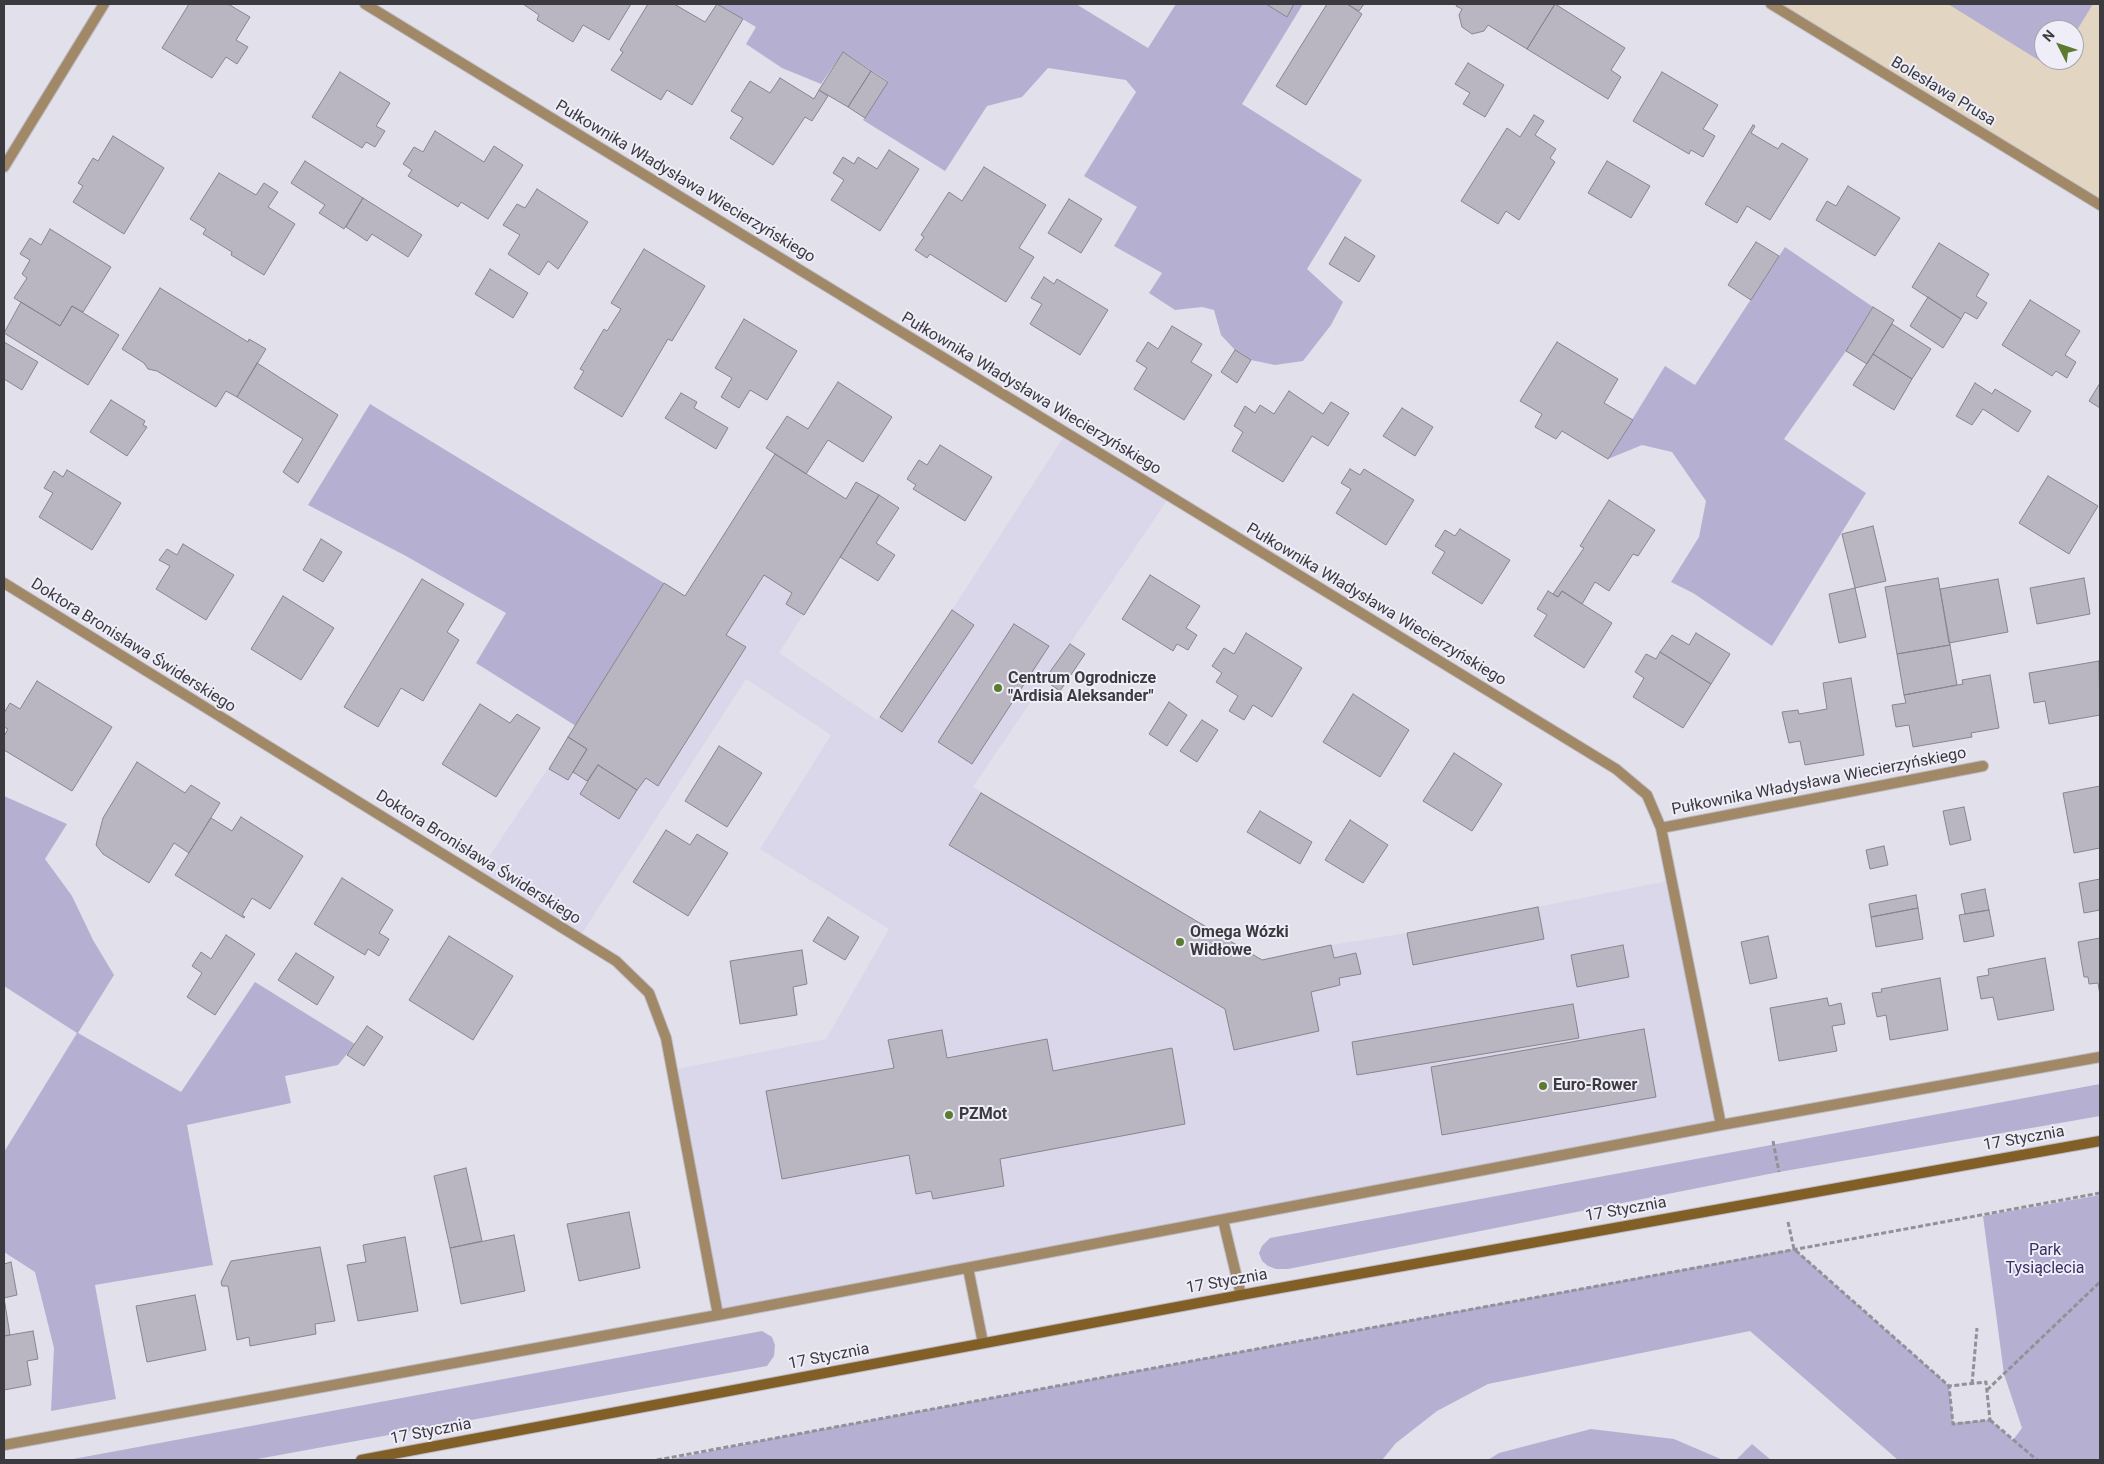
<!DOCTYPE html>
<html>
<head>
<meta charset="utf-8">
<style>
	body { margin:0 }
	#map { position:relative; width:2104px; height:1464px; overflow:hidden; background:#e1e0eb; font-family:Roboto,sans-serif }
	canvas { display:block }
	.frame { position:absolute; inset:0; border:5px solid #3b3a3f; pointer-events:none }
	.north { position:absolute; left:2034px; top:20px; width:50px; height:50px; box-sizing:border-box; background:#eeedf8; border:1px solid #a6a5ae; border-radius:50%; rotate:311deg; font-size:14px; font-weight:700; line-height:20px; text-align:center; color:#3b3a3f }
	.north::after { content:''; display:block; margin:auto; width:18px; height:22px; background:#5c7b31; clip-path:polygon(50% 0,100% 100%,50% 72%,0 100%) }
</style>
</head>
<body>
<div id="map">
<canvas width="2104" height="1464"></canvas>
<div class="frame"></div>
<div class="north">N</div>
</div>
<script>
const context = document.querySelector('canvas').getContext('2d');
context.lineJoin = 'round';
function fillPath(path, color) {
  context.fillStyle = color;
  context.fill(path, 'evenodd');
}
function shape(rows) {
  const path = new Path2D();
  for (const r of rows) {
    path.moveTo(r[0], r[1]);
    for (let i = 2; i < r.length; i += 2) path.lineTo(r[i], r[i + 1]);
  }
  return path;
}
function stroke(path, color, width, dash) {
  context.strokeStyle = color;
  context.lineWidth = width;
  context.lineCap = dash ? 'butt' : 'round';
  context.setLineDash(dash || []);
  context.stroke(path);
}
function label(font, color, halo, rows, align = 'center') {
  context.font = font + ' Roboto,sans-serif';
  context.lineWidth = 4;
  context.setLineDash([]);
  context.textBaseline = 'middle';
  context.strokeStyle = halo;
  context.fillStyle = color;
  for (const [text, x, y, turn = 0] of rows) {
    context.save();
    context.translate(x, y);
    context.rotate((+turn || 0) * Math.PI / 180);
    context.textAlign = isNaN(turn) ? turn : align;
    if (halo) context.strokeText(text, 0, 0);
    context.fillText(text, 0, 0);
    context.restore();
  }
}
const built = shape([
	[1066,433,1170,496,973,787,1262,960,1331,945,1407,933,1672,880,1721,1125,718,1315,672,1070,826,1039,889,929,760,849,831,735,746,679,579,938,477,875,576,726,664,583,685,596,775,454,846,499,856,482,879,495,779,653,877,720,952,610]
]);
const education = shape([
	[1771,4,2100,4,2100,205],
	[2044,30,2074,30,2074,60,2044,60]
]);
const green = shape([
	[717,4,1076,4,1148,48,1176,4,1303,4,1242,104,1362,180,1307,269,1343,302,1331,325,1303,361,1275,365,1251,360,1235,350,1221,335,1214,310,1202,307,1175,310,1149,293,1162,273,1114,246,1137,207,1084,176,1136,92,1126,80,1048,68,1022,97,987,106,945,171,863,120,888,81,843,52,821,84,782,68,746,44,756,27],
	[1948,4,2093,4,2074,35,2074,30,2044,30,2044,60,2058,60,2053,69],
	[1785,247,1873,307,1846,351,1784,439,1866,493,1772,646,1693,593,1671,582,1699,537,1706,501,1672,452,1642,445,1608,459,1665,366,1695,385],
	[370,404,664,583,576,726,476,663,506,613,406,556,308,505],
	[4,796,67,824,45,859,72,896,93,940,114,975,78,1033,181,1092,255,982,355,1044,338,1065,285,1076,291,1103,187,1125,213,1265,95,1285,116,1399,51,1411,54,1348,35,1272,4,1252,4,1152,77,1033,4,986],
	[2100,1084,2100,1116,1779,1172,1288,1269,1276,1269,1268,1266,1262,1261,1259,1253,1262,1246,1270,1238],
	[2100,1195,2100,1460,1898,1460,1750,1331,1488,1384,1437,1411,1396,1443,1382,1460,668,1460,765,1440,1794,1249,1949,1386,1953,1423,1990,1420,2013,1440,2022,1428,2004,1374,1983,1216],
	[762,1331,772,1337,775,1345,774,1356,767,1366,252,1460,68,1460],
	[1591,1429,1674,1439,1723,1460,1488,1460,1499,1453],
	[1752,1444,1771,1460,1736,1460]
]);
const building = shape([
	[189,4,228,4,250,17,236,40,248,47,237,64,226,57,212,78,162,48,189,4],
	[523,4,631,4,609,40,583,25,573,42,537,20,539,15,523,4],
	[648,4,674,4,705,22,717,4,743,19,692,105,667,90,661,100,611,70,623,52,620,50,648,4],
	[1266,4,1294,4,1287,17,1266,4],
	[1327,4,1347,4,1362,14,1306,105,1276,86,1327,4],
	[1347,4,1364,4,1359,11,1347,4],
	[1457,4,1555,4,1527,49,1488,25,1484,31,1472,34,1462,27,1459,15,1462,9,1456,6,1457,4],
	[1555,4,1625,48,1611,70,1621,77,1608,99,1527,49,1555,4],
	[843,52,871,71,848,107,819,90,843,52],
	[1468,63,1504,85,1485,117,1463,104,1470,93,1455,84,1468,63],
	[871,71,888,82,865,118,848,107,871,71],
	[340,72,390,103,376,126,385,131,375,147,366,142,362,148,312,117,340,72],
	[1662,72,1718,105,1703,129,1715,136,1703,157,1691,150,1689,154,1633,121,1662,72],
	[780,78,814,99,819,90,828,96,812,121,805,117,773,165,730,138,743,118,731,111,750,81,770,93,780,78],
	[1534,115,1544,121,1535,135,1556,149,1550,158,1555,162,1519,220,1506,211,1498,224,1461,201,1507,128,1520,137,1534,115],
	[1753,125,1755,126,1751,133,1778,149,1782,143,1808,159,1770,220,1747,206,1737,223,1705,204,1753,125],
	[435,131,484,162,494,146,523,165,488,219,461,202,458,207,408,176,412,170,403,164,414,147,423,152,435,131],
	[113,136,164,168,124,234,73,202,83,186,78,183,93,158,98,161,113,136],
	[889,150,919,169,880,231,831,200,844,180,833,173,843,157,854,164,858,157,877,169,889,150],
	[305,161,363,198,344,229,319,213,325,205,291,183,305,161],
	[1607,161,1650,186,1631,218,1588,193,1607,161],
	[984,167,1046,205,1019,248,1034,257,1006,302,930,254,927,258,915,250,924,237,921,235,949,192,962,201,984,167],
	[219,173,256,195,264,183,278,192,268,207,295,224,264,275,231,255,232,252,203,234,206,229,190,219,219,173],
	[1848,186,1900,218,1875,256,1816,220,1827,201,1836,206,1848,186],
	[537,189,588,222,558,269,548,261,539,275,508,254,520,235,503,225,517,204,525,208,537,189],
	[363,198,422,235,408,257,372,234,367,241,346,227,363,198],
	[1069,199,1102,219,1081,253,1048,233,1069,199],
	[50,229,111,267,83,312,72,306,60,326,14,298,27,278,22,274,30,260,20,254,30,238,41,245,50,229],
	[1345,237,1375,256,1359,282,1329,264,1345,237],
	[1756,242,1779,256,1751,300,1728,285,1756,242],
	[1939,243,1989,274,1976,296,1987,303,1977,319,1965,312,1961,319,1912,287,1939,243],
	[644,249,705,286,672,341,668,339,622,417,574,388,584,371,580,369,604,329,607,331,621,309,611,303,644,249],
	[490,269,528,293,513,318,475,294,490,269],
	[1044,277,1054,284,1057,279,1108,310,1080,355,1030,324,1042,304,1031,298,1044,277],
	[160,288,248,342,249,339,266,349,237,397,226,391,216,407,157,371,148,369,144,363,122,349,160,288],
	[1928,297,1961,319,1943,348,1910,326,1928,297],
	[2030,300,2080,331,2065,355,2076,362,2067,378,2056,371,2052,376,2002,345,2030,300],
	[21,302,60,326,72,306,119,335,88,385,4,333,21,302],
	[1873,307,1894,320,1867,364,1846,351,1873,307],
	[744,319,797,351,767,400,750,390,739,408,721,397,732,378,715,368,744,319],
	[1892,324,1931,349,1912,379,1873,354,1892,324],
	[1172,326,1202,344,1191,362,1212,375,1184,420,1134,389,1147,368,1136,361,1148,342,1158,349,1172,326],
	[4,342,38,362,22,390,4,379,4,342],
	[1557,342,1618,379,1604,403,1633,420,1608,459,1562,431,1556,439,1535,427,1542,414,1520,401,1557,342],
	[1235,350,1251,360,1237,383,1221,372,1235,350],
	[1873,354,1912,379,1894,410,1853,385,1873,354],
	[257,363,338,415,298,483,283,472,303,439,237,397,257,363],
	[838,382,892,417,863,462,828,440,806,474,766,448,787,416,808,429,838,382],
	[1975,383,1992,394,1995,389,2031,411,2018,432,1983,409,1972,425,1956,416,1975,383],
	[2100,383,2100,408,2089,401,2100,383],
	[1289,391,1323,414,1331,402,1349,413,1328,446,1312,436,1283,482,1232,451,1243,432,1234,426,1245,406,1255,413,1260,405,1274,414,1289,391],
	[681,393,697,402,694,408,728,428,716,449,665,418,681,393],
	[111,400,145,421,143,425,147,427,127,456,90,432,111,400],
	[1402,408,1433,427,1415,456,1383,436,1402,408],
	[940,445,992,477,965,521,913,489,916,485,907,479,919,460,927,465,940,445],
	[775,454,846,499,856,482,879,495,804,615,786,604,792,593,764,575,726,635,746,647,658,786,646,778,637,790,598,765,587,781,573,772,587,749,568,737,664,583,685,596,775,454],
	[1350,469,1360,475,1364,469,1414,500,1386,545,1336,513,1351,489,1341,483,1350,469],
	[67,470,121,503,92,550,39,517,53,493,44,488,54,471,63,477,67,470],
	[2048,476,2098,506,2069,554,2019,523,2048,476],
	[879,495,899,508,876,543,895,555,878,581,840,557,879,495],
	[1609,500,1655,530,1638,556,1633,554,1609,591,1595,582,1582,604,1562,591,1558,597,1553,594,1584,548,1580,546,1609,500],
	[1873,526,1886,581,1855,588,1842,534,1873,526],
	[1460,529,1510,560,1482,604,1432,573,1445,552,1435,546,1445,530,1455,536,1460,529],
	[321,539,342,552,323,582,303,570,321,539],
	[183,544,234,575,206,620,156,589,170,566,159,560,167,549,177,555,183,544],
	[1150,575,1200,606,1186,628,1197,635,1188,650,1177,644,1173,651,1122,619,1150,575],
	[1938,578,1950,645,1897,654,1885,587,1938,578],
	[2084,578,2090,614,2037,624,2030,588,2084,578],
	[422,579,464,604,447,632,459,640,423,701,401,688,378,727,344,707,422,579],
	[1998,579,2008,632,1949,643,1940,589,1998,579],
	[1855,588,1866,637,1839,643,1829,594,1855,588],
	[1548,591,1558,597,1562,591,1612,623,1584,668,1534,636,1547,615,1537,609,1548,591],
	[283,596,334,628,301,680,251,649,283,596],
	[952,610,974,625,902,732,880,717,952,610],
	[1014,624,1049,646,972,764,938,742,1014,624],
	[1246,633,1302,668,1272,717,1253,705,1244,720,1229,711,1238,696,1216,682,1222,673,1212,666,1224,648,1234,654,1246,633],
	[1696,633,1730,654,1711,684,1660,652,1672,635,1689,645,1696,633],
	[1070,644,1085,654,1060,691,1044,680,1070,644],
	[1950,645,1957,685,1904,695,1897,654,1950,645],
	[1660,652,1711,684,1683,728,1633,697,1644,678,1635,672,1646,654,1656,659,1660,652],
	[2099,661,2100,715,2049,724,2045,701,2034,703,2029,673,2099,661],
	[1990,675,1999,728,1971,733,1972,737,1913,747,1909,725,1896,727,1892,705,1906,703,1904,695,1963,684,1962,680,1990,675],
	[1851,678,1864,755,1805,765,1800,741,1789,743,1782,712,1798,710,1799,714,1827,709,1823,683,1851,678],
	[37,681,112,727,72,791,4,750,4,736,8,729,4,727,4,713,10,703,20,709,37,681],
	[1353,694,1409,730,1380,777,1323,742,1353,694],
	[1169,702,1187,715,1167,746,1149,734,1169,702],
	[480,704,510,723,517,714,540,728,496,797,442,764,480,704],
	[1202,720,1218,730,1197,762,1180,751,1202,720],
	[568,737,587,749,568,780,549,769,568,737],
	[719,746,762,773,727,827,685,801,719,746],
	[1454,753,1502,784,1472,831,1423,801,1454,753],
	[137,762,185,793,191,785,220,803,189,853,174,843,149,883,103,854,96,845,103,818,137,762],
	[598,765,637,790,619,819,580,794,598,765],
	[2100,786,2100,848,2074,853,2063,793,2100,786],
	[981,793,1262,960,1331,945,1334,958,1356,953,1361,974,1339,978,1340,985,1311,992,1319,1031,1234,1050,1225,1009,949,845,981,793],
	[1964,807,1971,840,1950,845,1943,811,1964,807],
	[1260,811,1312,842,1300,864,1247,832,1260,811],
	[241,817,303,856,270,909,252,898,242,915,245,917,244,918,175,875,211,818,232,831,241,817],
	[1350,820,1388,845,1363,883,1325,860,1350,820],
	[666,830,690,845,697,834,728,853,688,916,633,882,666,830],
	[1884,846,1888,865,1870,869,1866,850,1884,846],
	[342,878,393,910,379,933,389,939,379,956,368,949,365,955,314,924,342,878],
	[2100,879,2100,910,2084,913,2079,883,2100,879],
	[1985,889,1989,910,1965,914,1961,894,1985,889],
	[1916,895,1918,908,1871,917,1869,904,1916,895],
	[1538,907,1544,939,1413,965,1407,933,1538,907],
	[1918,908,1923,939,1876,947,1871,917,1918,908],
	[1989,910,1994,936,1964,942,1959,915,1989,910],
	[828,917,859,937,845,960,813,941,828,917],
	[226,935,255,954,215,1015,187,997,202,973,192,966,201,952,211,959,226,935],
	[449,936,513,976,473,1040,409,1000,449,936],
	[1768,936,1777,978,1750,984,1741,942,1768,936],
	[2100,938,2100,995,2098,983,2089,984,2088,977,2084,977,2078,942,2100,938],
	[1623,945,1629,977,1577,987,1571,955,1623,945],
	[802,950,807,984,793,987,797,1015,740,1024,730,961,802,950],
	[296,953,334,977,317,1005,278,980,296,953],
	[2045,958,2054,1010,1998,1020,1993,997,1981,999,1977,977,1989,975,1988,969,2045,958],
	[1940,978,1948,1030,1890,1040,1886,1015,1877,1017,1872,993,1882,992,1881,989,1940,978],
	[1827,998,1829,1006,1841,1003,1845,1024,1832,1026,1837,1051,1779,1061,1770,1008,1827,998],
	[1573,1004,1579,1038,1357,1075,1352,1042,1573,1004],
	[367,1026,383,1037,364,1066,347,1055,367,1026],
	[1644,1029,1656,1097,1442,1135,1431,1067,1644,1029],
	[942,1030,947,1058,1047,1039,1053,1071,1172,1048,1185,1124,1000,1159,1004,1186,933,1199,931,1191,916,1194,909,1155,782,1179,766,1091,894,1068,888,1040,942,1030],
	[466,1168,482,1241,450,1248,434,1176,466,1168],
	[629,1212,640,1268,579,1281,567,1224,629,1212],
	[514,1235,525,1291,461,1304,450,1248,514,1235],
	[405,1237,418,1311,358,1321,347,1265,366,1262,363,1245,405,1237],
	[320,1247,335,1321,315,1324,316,1334,250,1346,249,1337,237,1340,228,1286,222,1286,221,1282,231,1261,320,1247],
	[11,1262,17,1295,4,1298,4,1264,11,1262],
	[195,1295,206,1350,147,1362,136,1306,195,1295],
	[4,1298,10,1335,4,1336,4,1298],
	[33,1331,38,1359,27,1361,31,1385,4,1390,4,1336,33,1331]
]);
const path = shape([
	[1773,1141,1779,1172],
	[1788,1222,1794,1249,1949,1386,1953,1424,1990,1420,1986,1382,1949,1386],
	[1972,1384,1977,1328],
	[1987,1390,2100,1282],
	[1990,1420,2037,1460],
	[657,1460,2100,1193]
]);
const street = shape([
	[365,4,1616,769,1647,795,1661,828,1721,1125],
	[1771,4,2100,205],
	[4,167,104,4],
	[4,583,616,961,649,993,666,1038,718,1315],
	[1661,828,1983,766],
	[1223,1220,1241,1295],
	[968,1268,983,1343],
	[4,1445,718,1315,1721,1125,2100,1057]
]);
const secondary = shape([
	[361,1460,1241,1295,2100,1141]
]);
const markers = [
	[998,688,5,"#5c7b31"],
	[1180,942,5,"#5c7b31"],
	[1543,1086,5,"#5c7b31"],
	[949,1115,5,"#5c7b31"]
];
const streetNames = [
	["Bolesława Prusa",1943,92,31],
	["Pułkownika Władysława Wiecierzyńskiego",685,182,31],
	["Pułkownika Władysława Wiecierzyńskiego",1031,394,31],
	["Pułkownika Władysława Wiecierzyńskiego",1376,605,31],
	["Doktora Bronisława Świderskiego",133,646,32],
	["Pułkownika Władysława Wiecierzyńskiego",1819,782,-11],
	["Doktora Bronisława Świderskiego",478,858,32],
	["17 Stycznia",2024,1139,-10],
	["17 Stycznia",1626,1210,-10],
	["17 Stycznia",1227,1282,-10],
	["17 Stycznia",829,1357,-11],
	["17 Stycznia",431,1432,-11]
];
const poiNames = [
	["Centrum Ogrodnicze",1008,679],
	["\"Ardisia Aleksander\"",1008,697],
	["Omega Wózki",1190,933],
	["Widłowe",1190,951],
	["Euro-Rower",1553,1086],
	["PZMot",959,1115]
];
const parkNames = [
	["Park",2045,1251],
	["Tysiąclecia",2045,1269]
];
fillPath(built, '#dad7ea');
fillPath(education, '#e2d6c2');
fillPath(green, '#b5b0d1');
fillPath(building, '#b9b6c1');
stroke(building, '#88858f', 1);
stroke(street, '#bcbbc5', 12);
stroke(secondary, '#bcbbc5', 12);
stroke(path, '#929199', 3, [5, 2.5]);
stroke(street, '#a18967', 10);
stroke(secondary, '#815f27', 10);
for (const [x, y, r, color] of markers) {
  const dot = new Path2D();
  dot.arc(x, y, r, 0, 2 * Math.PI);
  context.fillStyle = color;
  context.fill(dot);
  stroke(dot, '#eeedf8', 2);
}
label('16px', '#3b3a3f', '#eeedf8', streetNames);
label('bold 16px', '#3b3a3f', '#eeedf8', poiNames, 'left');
label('16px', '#3c2e67', '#eeedf8', parkNames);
</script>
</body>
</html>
